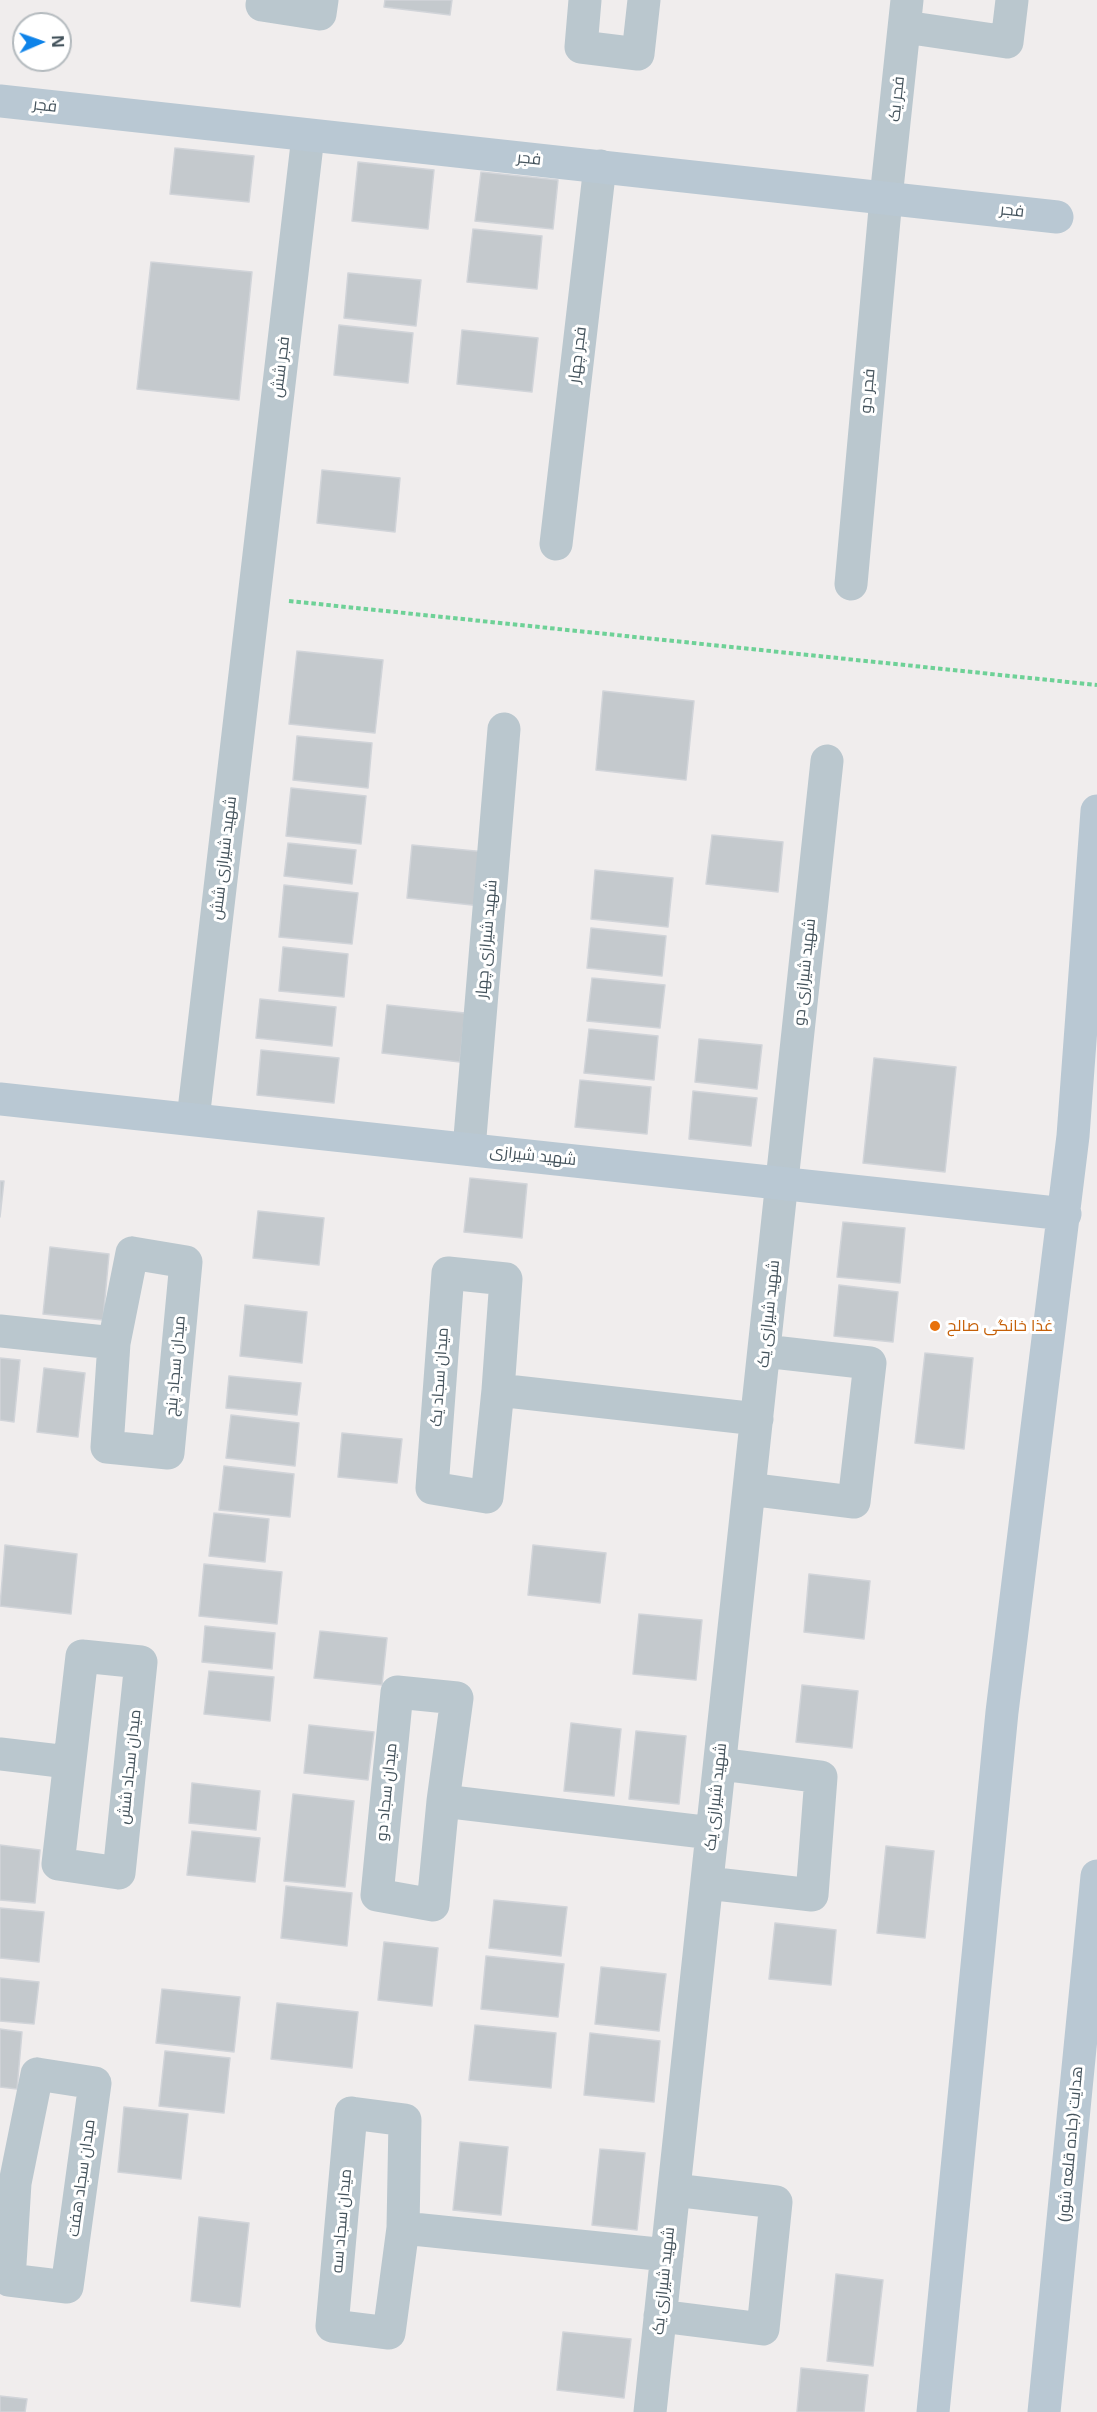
<!DOCTYPE html>
<html>
<head>
<meta charset="utf-8">
<style>
	body { margin:0 }
	#map { position:relative; width:1097px; height:2412px; overflow:hidden; background:#f0eded; font-family:"Noto Sans",sans-serif }
	canvas { display:block }
	.north { position:absolute; left:12px; top:12px; width:60px; height:60px; box-sizing:border-box; background:#fff; border:2px solid #b4babe; border-radius:50%; rotate:88deg; font-size:16px; font-weight:700; line-height:24px; text-align:center; color:#44535c }
	.north::after { content:''; display:block; margin:auto; width:21px; height:27px; background:#0e83e9; clip-path:polygon(50% 0,100% 100%,50% 72%,0 100%) }
</style>
</head>
<body>
<div id="map">
<canvas width="1097" height="2412"></canvas>
<div class="north">N</div>
</div>
<script>
const context = document.querySelector('canvas').getContext('2d');
context.lineJoin = 'round';
function fillPath(path, color) {
  context.fillStyle = color;
  context.fill(path, 'evenodd');
}
function shape(rows) {
  const path = new Path2D();
  for (const r of rows) {
    path.moveTo(r[0], r[1]);
    for (let i = 2; i < r.length; i += 2) path.lineTo(r[i], r[i + 1]);
  }
  return path;
}
function stroke(path, color, width, dash) {
  context.strokeStyle = color;
  context.lineWidth = width;
  context.lineCap = dash ? 'butt' : 'round';
  context.setLineDash(dash || []);
  context.stroke(path);
}
function label(font, color, halo, rows, align = 'center') {
  context.font = font + ' "Noto Sans",Cairo,sans-serif';
  context.lineWidth = 6;
  context.setLineDash([]);
  context.textBaseline = 'middle';
  context.strokeStyle = halo;
  context.fillStyle = color;
  for (const [text, x, y, turn = 0] of rows) {
    context.save();
    context.translate(x, y);
    context.rotate((+turn || 0) * Math.PI / 180);
    context.textAlign = isNaN(turn) ? turn : align;
    if (halo) context.strokeText(text, 0, 0);
    context.fillText(text, 0, 0);
    context.restore();
  }
}
const building = shape([
	[385,0,452,0,450,15,384,7,385,0],
	[175,148,254,156,249,202,170,194,175,148],
	[358,162,434,170,428,229,352,221,358,162],
	[481,172,558,180,553,229,475,221,481,172],
	[473,229,542,236,537,289,467,282,473,229],
	[151,262,252,272,239,400,137,389,151,262],
	[348,273,421,280,416,326,344,318,348,273],
	[339,325,413,333,408,383,334,375,339,325],
	[462,330,538,338,532,392,457,384,462,330],
	[322,470,400,478,395,532,317,523,322,470],
	[297,651,383,660,375,733,289,724,297,651],
	[603,691,694,701,686,780,596,770,603,691],
	[297,736,372,743,368,788,293,780,297,736],
	[291,788,366,796,361,844,286,836,291,788],
	[712,835,783,842,778,892,706,884,712,835],
	[288,843,356,850,352,884,284,876,288,843],
	[412,845,486,852,481,906,407,898,412,845],
	[595,870,673,878,668,927,591,919,595,870],
	[284,885,358,893,352,944,279,937,284,885],
	[591,928,666,936,662,976,587,968,591,928],
	[283,947,348,954,344,997,279,991,283,947],
	[592,978,665,985,660,1028,587,1021,592,978],
	[260,999,336,1007,332,1046,256,1038,260,999],
	[387,1005,465,1013,460,1062,382,1053,387,1005],
	[589,1029,658,1036,654,1080,584,1073,589,1029],
	[699,1039,762,1045,757,1089,695,1082,699,1039],
	[261,1050,339,1058,334,1103,257,1095,261,1050],
	[874,1058,956,1067,945,1172,863,1163,874,1058],
	[580,1080,651,1087,647,1134,575,1127,580,1080],
	[693,1091,757,1098,751,1146,689,1139,693,1091],
	[470,1178,527,1184,522,1238,464,1232,470,1178],
	[0,1181,4,1181,0,1217,0,1181],
	[258,1211,324,1218,319,1265,253,1258,258,1211],
	[843,1222,905,1228,900,1283,837,1277,843,1222],
	[50,1247,109,1254,103,1320,43,1314,50,1247],
	[839,1285,898,1292,893,1342,834,1336,839,1285],
	[245,1305,307,1312,302,1363,240,1356,245,1305],
	[925,1353,973,1358,964,1449,915,1443,925,1353],
	[0,1358,20,1360,14,1422,0,1420,0,1358],
	[44,1368,85,1373,78,1437,37,1432,44,1368],
	[229,1376,301,1383,297,1415,226,1408,229,1376],
	[231,1415,299,1423,295,1466,226,1458,231,1415],
	[342,1433,402,1439,397,1483,338,1477,342,1433],
	[224,1466,294,1474,290,1517,219,1510,224,1466],
	[214,1513,269,1519,265,1562,209,1556,214,1513],
	[5,1545,77,1554,71,1614,0,1606,5,1545],
	[533,1545,606,1553,600,1603,528,1595,533,1545],
	[204,1564,282,1572,277,1624,199,1616,204,1564],
	[809,1574,870,1581,864,1639,804,1632,809,1574],
	[639,1614,702,1620,696,1680,633,1674,639,1614],
	[205,1626,275,1633,272,1669,202,1662,205,1626],
	[320,1631,387,1638,382,1685,314,1678,320,1631],
	[209,1671,274,1677,270,1721,204,1714,209,1671],
	[802,1685,858,1691,852,1748,796,1742,802,1685],
	[571,1723,621,1729,614,1796,564,1791,571,1723],
	[309,1725,374,1732,368,1780,304,1773,309,1725],
	[636,1731,686,1736,679,1804,629,1799,636,1731],
	[192,1783,260,1791,256,1830,189,1823,192,1783],
	[293,1794,354,1801,345,1887,284,1881,293,1794],
	[192,1831,260,1838,255,1882,187,1875,192,1831],
	[0,1845,40,1850,35,1903,0,1900,0,1845],
	[886,1846,934,1851,925,1938,877,1933,886,1846],
	[286,1886,352,1893,347,1946,281,1938,286,1886],
	[494,1900,567,1907,561,1956,489,1948,494,1900],
	[0,1908,44,1912,39,1962,0,1958,0,1908],
	[775,1923,836,1930,831,1985,769,1979,775,1923],
	[384,1942,438,1948,432,2006,378,2000,384,1942],
	[486,1956,564,1964,558,2017,481,2009,486,1956],
	[601,1967,666,1974,659,2031,595,2024,601,1967],
	[0,1978,39,1982,34,2024,0,2021,0,1978],
	[162,1989,240,1997,234,2052,156,2043,162,1989],
	[277,2003,358,2012,352,2068,271,2059,277,2003],
	[475,2025,556,2033,551,2088,469,2080,475,2025],
	[0,2029,22,2032,17,2089,0,2087,0,2029],
	[590,2033,660,2041,654,2102,584,2095,590,2033],
	[165,2051,230,2058,224,2113,159,2106,165,2051],
	[124,2107,188,2114,181,2179,118,2172,124,2107],
	[460,2142,508,2147,501,2215,453,2210,460,2142],
	[600,2149,645,2153,637,2230,592,2225,600,2149],
	[199,2217,249,2223,240,2307,191,2301,199,2217],
	[836,2274,883,2280,873,2366,827,2361,836,2274],
	[563,2332,631,2339,624,2398,557,2390,563,2332],
	[801,2368,868,2375,864,2412,797,2412,801,2368],
	[0,2396,27,2399,25,2412,0,2412,0,2396]
]);
const path = shape([
	[289,601,1097,685]
]);
const street = shape([
	[263,0,262,5,320,14,322,0],
	[585,0,581,47,638,54,644,0],
	[905,27,1007,42,1012,0],
	[556,544,600,166],
	[851,584,886,198,907,0],
	[193,1119,308,136],
	[469,1149,504,729],
	[132,1253,186,1262,168,1453,107,1447,114,1343,132,1253],
	[448,1273,506,1279,498,1390,487,1497,432,1488,448,1273],
	[0,1331,114,1343],
	[498,1390,757,1419],
	[749,1489,854,1502,870,1363,764,1351],
	[82,1656,141,1662,119,1873,58,1864,82,1656],
	[397,1692,457,1698,443,1801,433,1905,377,1895,397,1692],
	[0,1754,68,1762],
	[443,1801,712,1833],
	[707,1883,812,1895,821,1777,720,1764],
	[37,2074,95,2083,67,2287,9,2280,15,2183,37,2074],
	[351,2113,405,2120,403,2228,389,2333,332,2326,351,2113],
	[403,2228,667,2255],
	[660,2316,763,2329,776,2202,674,2190],
	[650,2412,827,761]
]);
const secondary = shape([
	[0,101,1057,217],
	[0,1099,1065,1214],
	[933,2412,1002,1712,1073,1136,1097,811],
	[1044,2412,1097,1876]
]);
const markers = [
	[935,1326,6,"#e8710a"]
];
const streetNames = [
	["فجر یک",897,99,-84],
	["فجر",45,106,7],
	["فجر",529,159,6],
	["فجر",1012,211,6],
	["فجر چهار",578,355,-83],
	["فجر شش",281,367,-83],
	["فجر دو",868,391,-85],
	["شهید شیرازی شش",224,858,-83],
	["شهید شیرازی چهار",487,939,-85],
	["شهید شیرازی دو",805,972,-84],
	["شهید شیرازی",533,1156,6],
	["شهید شیرازی یک",769,1314,-84],
	["میدان سجاد پنج",176,1366,-85],
	["میدان سجاد یک",440,1377,-86],
	["میدان سجاد شش",130,1767,-84],
	["میدان سجاد دو",387,1792,-84],
	["شهید شیرازی یک",716,1797,-84],
	["هدایت (جاده قلعه شور)",1071,2144,-85],
	["میدان سجاد هفت",82,2178,-82],
	["میدان سجاد سه",342,2221,-85],
	["شهید شیرازی یک",664,2281,-84]
];
const foodNames = [
	["غذا خانگی صالح",947,1326]
];
fillPath(building, '#c4c9cd');
stroke(building, '#d1d4d9', 1.5);
stroke(path, '#6ed197', 4, [4.5, 3]);
stroke(street, '#bac7ce', 33);
stroke(secondary, '#b9c8d3', 33);
for (const [x, y, r, color] of markers) {
  const dot = new Path2D();
  dot.arc(x, y, r, 0, 2 * Math.PI);
  context.fillStyle = color;
  context.fill(dot);
  stroke(dot, '#fff', 2);
}
label('16px', '#44535c', '#fff', streetNames);
label('16px', '#c56008', '#fff', foodNames, 'left');
</script>
</body>
</html>
